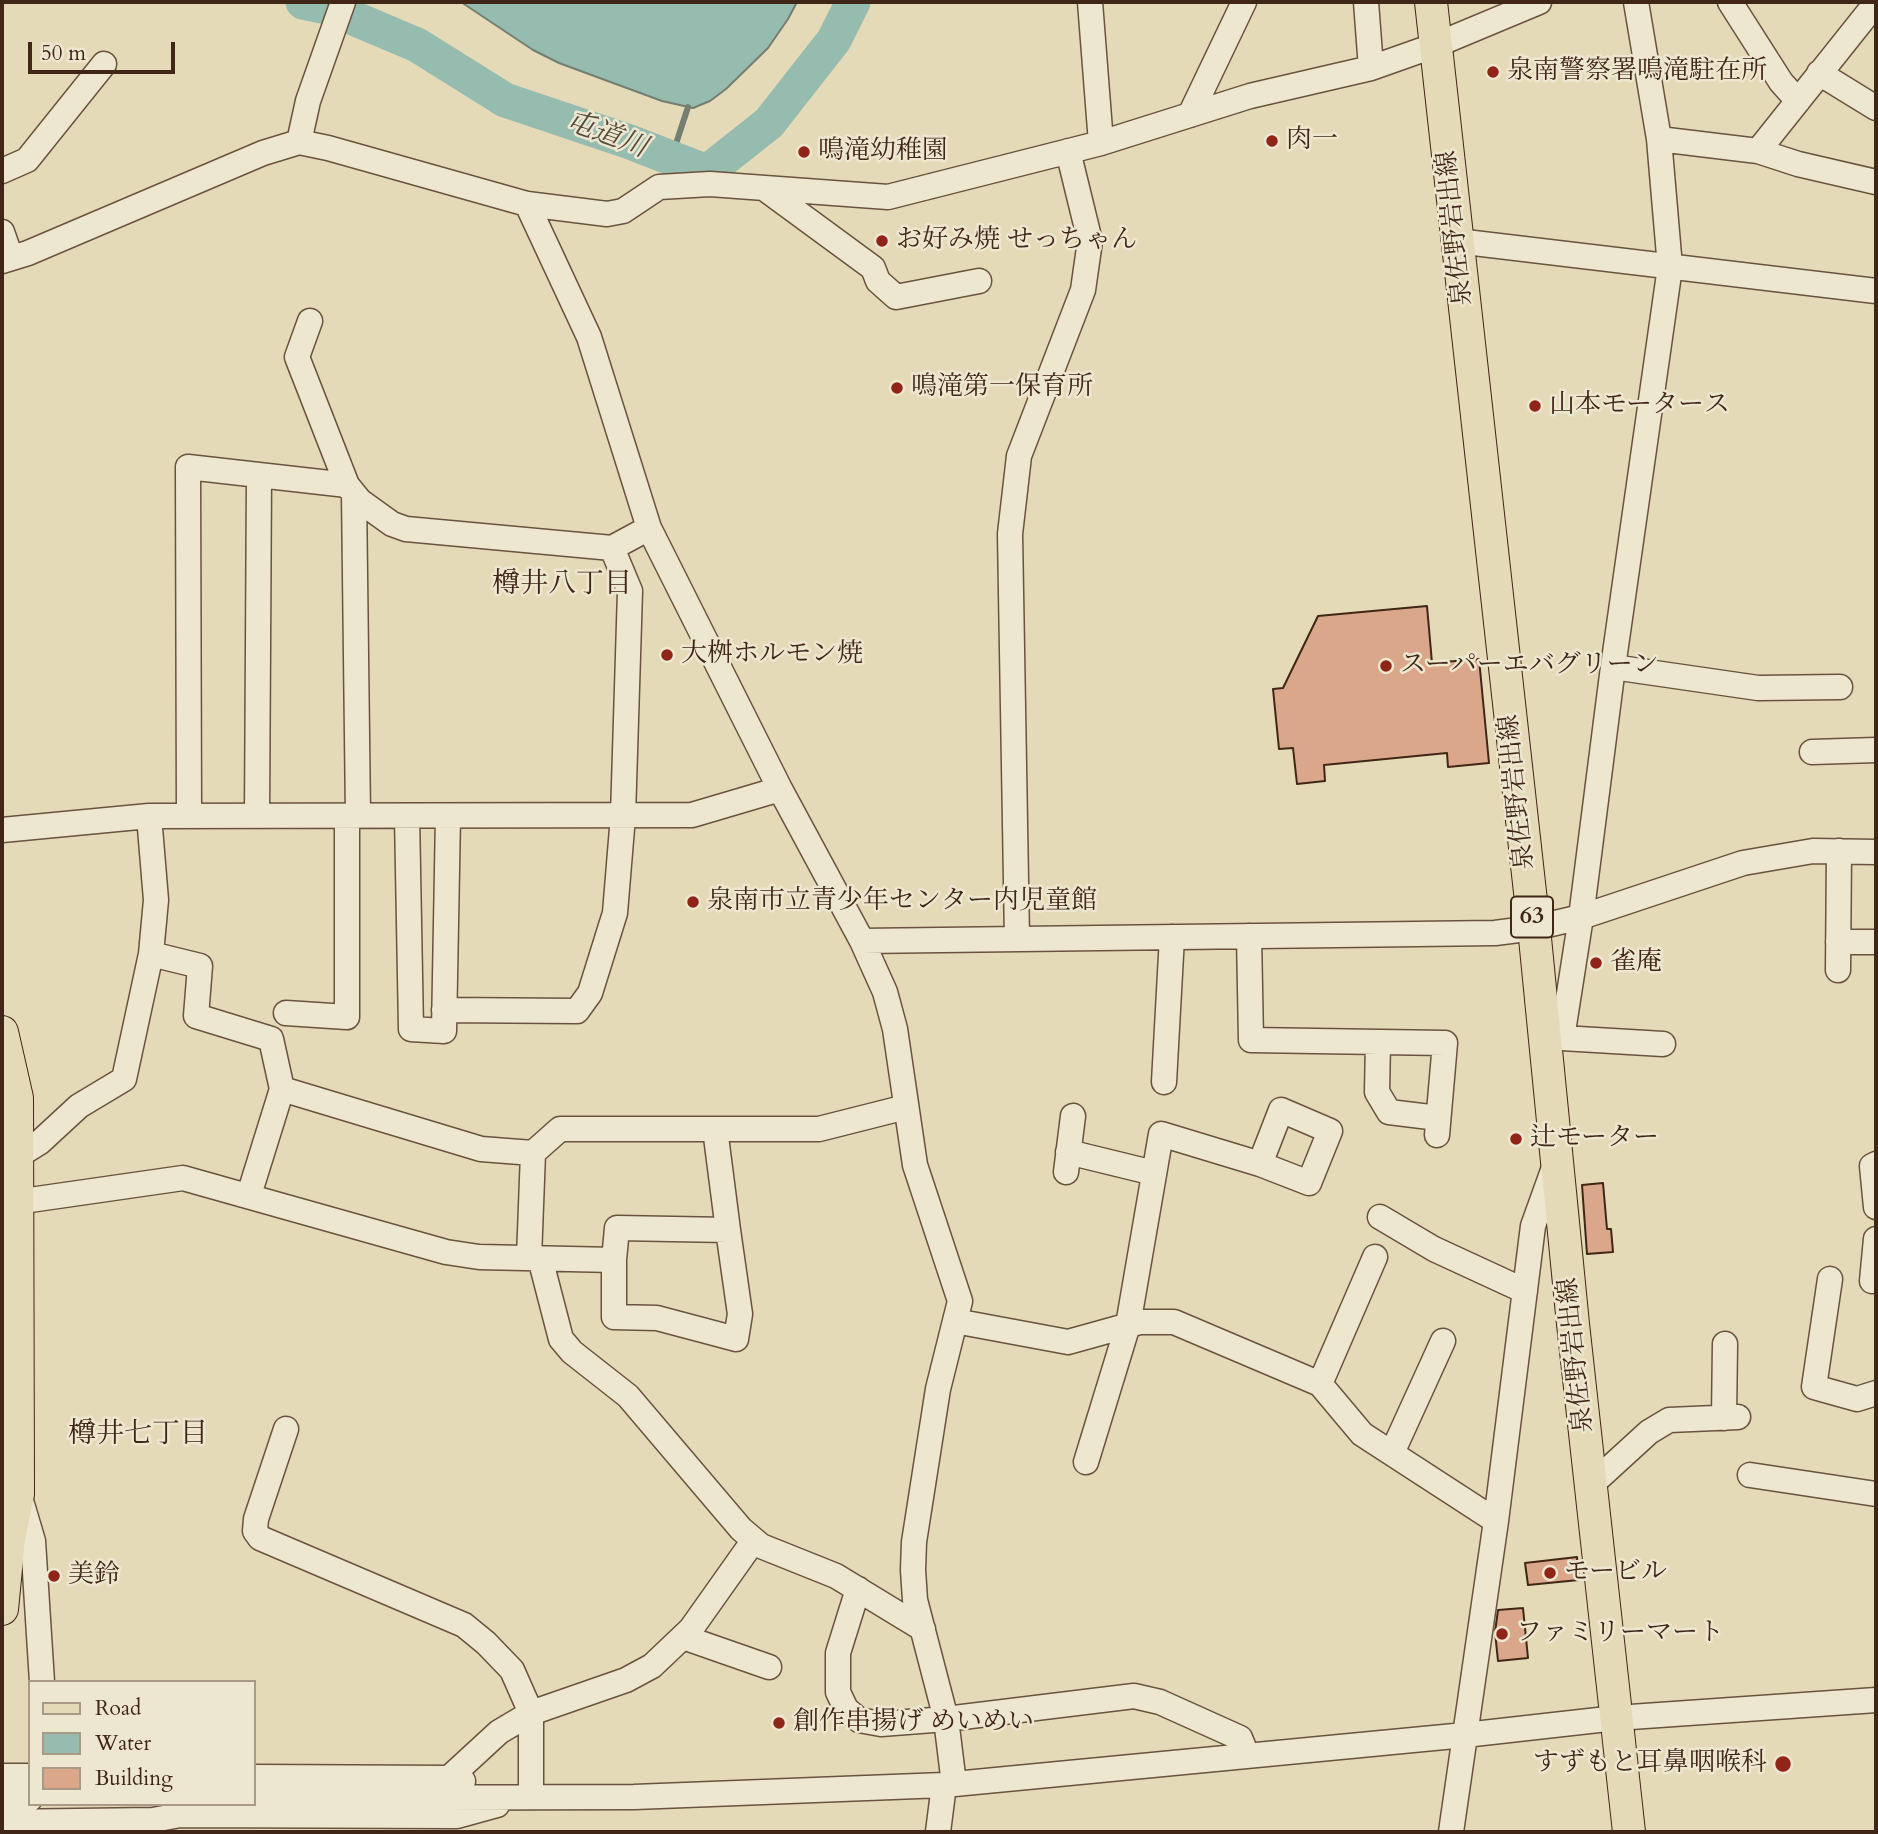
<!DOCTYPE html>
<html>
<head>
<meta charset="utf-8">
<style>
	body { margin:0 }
	#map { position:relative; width:1878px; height:1834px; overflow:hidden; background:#e5dab7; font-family:Cardo,serif }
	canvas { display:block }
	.frame { position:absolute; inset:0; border:4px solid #402616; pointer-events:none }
	.legend { position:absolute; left:28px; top:1680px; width:228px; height:126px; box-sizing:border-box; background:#eee7d0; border:2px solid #a89a86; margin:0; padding:9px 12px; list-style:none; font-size:21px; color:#402616 }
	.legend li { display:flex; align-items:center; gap:14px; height:35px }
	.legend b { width:35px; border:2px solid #a89a86 }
	.scale { position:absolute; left:28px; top:42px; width:147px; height:32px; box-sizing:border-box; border:4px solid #402616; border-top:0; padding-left:9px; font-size:21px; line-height:24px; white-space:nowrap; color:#402616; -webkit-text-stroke:5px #eee7d0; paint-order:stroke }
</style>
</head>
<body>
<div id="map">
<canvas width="1878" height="1834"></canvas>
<div class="frame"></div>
<ul class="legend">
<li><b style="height:9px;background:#e5dab7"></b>Road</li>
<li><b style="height:19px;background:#96bbaf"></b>Water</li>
<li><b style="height:19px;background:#daa78b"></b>Building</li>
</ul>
<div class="scale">50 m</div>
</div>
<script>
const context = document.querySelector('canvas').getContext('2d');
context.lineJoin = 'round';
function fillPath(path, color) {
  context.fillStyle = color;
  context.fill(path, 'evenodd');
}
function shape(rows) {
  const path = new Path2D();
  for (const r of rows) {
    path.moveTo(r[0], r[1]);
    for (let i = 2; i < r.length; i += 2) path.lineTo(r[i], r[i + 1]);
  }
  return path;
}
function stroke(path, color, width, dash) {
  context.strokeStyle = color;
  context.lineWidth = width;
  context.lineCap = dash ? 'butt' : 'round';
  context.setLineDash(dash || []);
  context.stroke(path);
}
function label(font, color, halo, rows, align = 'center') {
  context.font = font + ' Cardo,"Noto Serif JP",serif';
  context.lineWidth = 5;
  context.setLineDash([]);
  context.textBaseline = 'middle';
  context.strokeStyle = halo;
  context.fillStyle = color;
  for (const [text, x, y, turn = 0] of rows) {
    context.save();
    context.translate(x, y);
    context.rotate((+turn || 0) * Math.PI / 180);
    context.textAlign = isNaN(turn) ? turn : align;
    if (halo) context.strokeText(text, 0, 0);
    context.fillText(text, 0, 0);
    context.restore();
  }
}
const water = shape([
	[461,2,797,2,788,19,768,48,726,89,710,101,693,108,662,101,559,63,533,50,461,2]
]);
const stream = shape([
	[671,159,688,107]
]);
const river = shape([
	[303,2,327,7,417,45,505,100,630,142,707,172,769,123,834,40,853,2]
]);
const building = shape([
	[1427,606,1432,663,1479,659,1489,763,1448,767,1447,753,1324,765,1325,781,1297,784,1293,748,1279,749,1273,689,1283,688,1318,616,1427,606],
	[1603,1183,1607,1229,1611,1229,1613,1252,1587,1254,1582,1185,1603,1183],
	[1577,1557,1579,1580,1528,1585,1525,1563,1577,1557],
	[1523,1608,1528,1658,1498,1661,1495,1632,1498,1610,1523,1608]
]);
const minor = shape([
	[1090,2,1101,143],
	[1366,2,1371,68],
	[1730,2,1781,82,1798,101],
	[1819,73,1876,108],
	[1190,115,1244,2],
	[1659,139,1758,151,1798,164,1876,182],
	[299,142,308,101,343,2],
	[1758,151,1876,3],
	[2,171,27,160,104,64],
	[764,188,873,268,878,281,896,297,979,281],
	[527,204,589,337,649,528,780,789,862,941,885,992,895,1029,915,1165,960,1301,938,1389,914,1542,913,1570,915,1600,946,1719,954,1784],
	[2,232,11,258],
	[1457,241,1876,291],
	[2,261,28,253,263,153,299,142,328,148,527,204,607,214,623,211,659,187,710,184,888,197,1101,143,1250,96,1371,68,1436,45,1539,2],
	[310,321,297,357,347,485,360,501,392,524,406,529,612,548,649,528],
	[354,494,358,816],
	[1613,667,1758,688,1840,687],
	[1812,752,1876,750],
	[189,816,188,467,347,485],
	[257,816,259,475],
	[407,816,411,1029,444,1031,448,816],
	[2,830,149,816,692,815,780,789],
	[1249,936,1251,1040,1445,1043,1437,1135],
	[1017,939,1010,534,1019,456,1083,290,1090,241,1068,151],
	[862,941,1495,933,1534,928,1581,917,1743,863,1813,851,1876,852],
	[1838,942,1876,942],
	[151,954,200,966,196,1016,271,1039,282,1089,249,1195],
	[1838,970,1839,851],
	[444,1010,577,1011,590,993,615,913,623,816,630,591,612,548],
	[286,1013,347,1017,347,816],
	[1545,1037,1663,1044],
	[1562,1038,1581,917,1613,667,1670,267,1659,139,1636,2],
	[1378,1042,1377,1092,1389,1112,1438,1118],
	[1164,1082,1172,937],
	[282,1089,481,1149,533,1153],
	[715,1129,728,1230,740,1314,736,1339,657,1318,614,1317,614,1260,617,1228,728,1230],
	[1068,1152,1154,1173],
	[16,1157,40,1142,79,1106,124,1079,151,954,156,900,149,816],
	[1876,1164,1872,1166,1876,1207],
	[1066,1172,1073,1116],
	[16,1202,183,1178,446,1252,479,1257,614,1260],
	[1380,1217,1434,1249,1525,1291],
	[1876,1239,1872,1281,1876,1281],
	[529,1258,533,1153,560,1129,819,1129,906,1107],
	[540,1258,561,1339,572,1352,628,1396,741,1529,761,1546,836,1576,923,1629],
	[1830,1279,1814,1387,1857,1399,1876,1393],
	[955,1321,1068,1342,1140,1322,1174,1322,1320,1384,1362,1434,1496,1521],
	[1320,1384,1375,1257],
	[1724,1418,1725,1344],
	[286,1429,256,1519,255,1531,260,1538,464,1625,486,1643,512,1670,531,1713,531,1796],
	[1392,1453,1443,1341],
	[1086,1462,1128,1325,1161,1134,1260,1164,1309,1183,1330,1131,1281,1110,1260,1164],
	[1750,1475,1876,1494],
	[1591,1485,1649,1432,1669,1420,1738,1417],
	[19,1494,33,1541,42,1682],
	[858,1589,838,1653,838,1692,846,1709,859,1720,881,1724,946,1719,1134,1696,1160,1702,1240,1738,1247,1755],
	[683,1637,769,1667],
	[2,1776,30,1776],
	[254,1777,449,1778,463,1781],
	[449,1778,499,1732,531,1713,626,1680,652,1666,691,1629,754,1540],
	[254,1798,634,1797,944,1785,1465,1735,1616,1718,1876,1700],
	[2,1799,30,1799],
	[2,1822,153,1820,180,1815,457,1816,497,1805],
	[938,1832,944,1785],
	[1451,1832,1496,1521,1533,1226,1556,1162]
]);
const major = shape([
	[1431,2,1534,928,1573,1324,1629,1832],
	[2,1032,17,1098,18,1494,9,1538,2,1609]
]);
const markers = [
	[1493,72,7,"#8f2418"],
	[1272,141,7,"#8f2418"],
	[804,152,7,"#8f2418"],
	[882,241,7,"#8f2418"],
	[897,388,7,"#8f2418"],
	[1535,406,7,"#8f2418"],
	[667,655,7,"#8f2418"],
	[1386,666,7,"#8f2418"],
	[693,902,7,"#8f2418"],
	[1596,963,7,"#8f2418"],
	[1516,1139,7,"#8f2418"],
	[1550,1573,7,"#8f2418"],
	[54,1576,7,"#8f2418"],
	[1502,1634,7,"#8f2418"],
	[779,1723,7,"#8f2418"],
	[1783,1764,9,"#8f2418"]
];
const shields = [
	[1532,917,42]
];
const shieldNames = [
	["63",1532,917]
];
const poiNames = [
	["泉南警察署鳴滝駐在所",1507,72],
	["肉一",1286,141],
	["鳴滝幼稚園",818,152],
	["お好み焼 せっちゃん",896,241],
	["鳴滝第一保育所",911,388],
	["山本モータース",1549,406],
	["大桝ホルモン焼",681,655],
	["スーパーエバグリーン",1400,666],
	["泉南市立青少年センター内児童館",707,902],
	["雀庵",1610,963],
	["辻モーター",1530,1139],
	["モービル",1564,1573],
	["美鈴",68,1576],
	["ファミリーマート",1516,1634],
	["創作串揚げ めいめい",793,1723],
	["すずもと耳鼻咽喉科",1767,1764,"right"]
];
const streetNames = [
	["泉佐野岩出線",1456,228,-96],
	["泉佐野岩出線",1518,792,-96],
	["泉佐野岩出線",1577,1355,-96]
];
const waterNames = [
	["屯道川",606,136,20]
];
const neighbourhoodNames = [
	["樽井八丁目",562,586],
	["樽井七丁目",138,1436]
];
fillPath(water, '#96bbaf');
stroke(water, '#747f72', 2);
stroke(stream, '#747f72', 6);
stroke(river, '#96bbaf', 35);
fillPath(building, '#daa78b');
stroke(building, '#402616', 2);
stroke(minor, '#69533e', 27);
stroke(major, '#402616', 34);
stroke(minor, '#eee7d0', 24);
stroke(major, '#e5dab7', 32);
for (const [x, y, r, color] of markers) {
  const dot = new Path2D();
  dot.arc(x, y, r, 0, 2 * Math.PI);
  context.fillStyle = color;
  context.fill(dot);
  stroke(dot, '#eee7d0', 2.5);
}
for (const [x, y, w] of shields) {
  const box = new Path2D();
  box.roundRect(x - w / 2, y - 20.5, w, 41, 5);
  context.fillStyle = '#eee7d0';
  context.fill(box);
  stroke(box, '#402616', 2);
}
label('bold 24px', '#402616', null, shieldNames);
label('26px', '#402616', '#eee7d0', poiNames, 'left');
label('26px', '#402616', '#eee7d0', streetNames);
label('italic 28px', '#564b3c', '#eee7d0', waterNames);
label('28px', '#402616', '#eee7d0', neighbourhoodNames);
</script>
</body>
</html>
